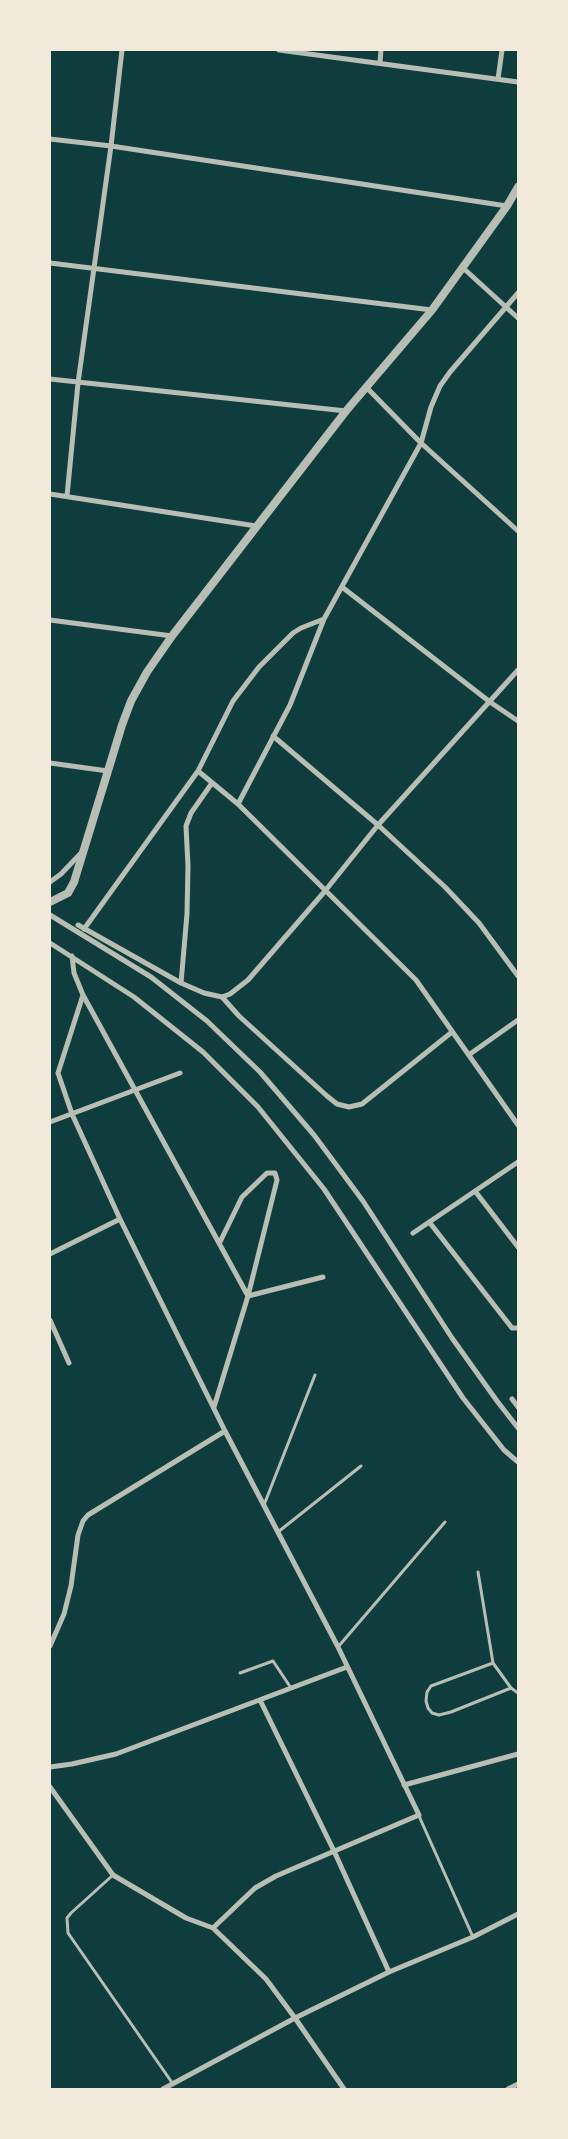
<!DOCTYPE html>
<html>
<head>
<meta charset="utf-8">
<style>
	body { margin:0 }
	#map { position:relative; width:568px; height:2139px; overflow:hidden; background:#0f3d3e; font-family:"Alegreya Sans",sans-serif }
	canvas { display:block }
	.frame { position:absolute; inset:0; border:51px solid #f1e9da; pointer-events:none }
</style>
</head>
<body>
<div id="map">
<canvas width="568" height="2139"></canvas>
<div class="frame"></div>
</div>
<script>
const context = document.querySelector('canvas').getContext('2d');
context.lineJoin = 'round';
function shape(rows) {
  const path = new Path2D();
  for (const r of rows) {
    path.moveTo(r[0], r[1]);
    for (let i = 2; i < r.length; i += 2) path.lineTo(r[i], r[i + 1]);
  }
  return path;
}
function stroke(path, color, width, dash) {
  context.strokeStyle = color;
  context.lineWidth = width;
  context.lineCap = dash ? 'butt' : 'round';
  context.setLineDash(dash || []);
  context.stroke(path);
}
const service = shape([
	[264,1505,315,1375],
	[278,1532,361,1466],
	[478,1572,493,1663,511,1688,518,1693],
	[338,1647,445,1522],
	[493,1663,431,1686,427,1692,426,1701,428,1708,432,1713,439,1715,451,1712,511,1688],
	[240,1673,273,1661,291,1688],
	[419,1816,473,1937],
	[113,1875,71,1913,67,1918,68,1933,173,2084]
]);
const minor = shape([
	[279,50,518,82],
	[380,62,381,50],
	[498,79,502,50],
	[50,139,111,146,507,206],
	[50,263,432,310],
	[462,267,518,318],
	[50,379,346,411],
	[366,387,421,443,518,531],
	[50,494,256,526],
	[67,496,78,383,111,146,122,50],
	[342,587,490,702,518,721],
	[50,620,172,636],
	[273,736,378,825,445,887,479,923,518,976],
	[50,763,108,771],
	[198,771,238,804,416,980,518,1125],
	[238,804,290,705,324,619],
	[50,882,61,874,82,852],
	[50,915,151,977,207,1021,260,1072,314,1135,363,1201,452,1338,497,1401,518,1428],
	[78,925,181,983,204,993,222,997,230,994,248,980,325,891,378,825,518,670],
	[84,929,198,771,233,701,259,667,293,633,301,628,324,619,421,443,431,407,440,386,450,372,518,293],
	[50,943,134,997,203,1052,258,1107,324,1189,463,1398,504,1450,518,1462],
	[72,956,74,973,83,995,248,1296,323,1277],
	[181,983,187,914,188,866,186,826,191,813,212,783],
	[222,997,239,1016,327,1096,337,1104,349,1107,362,1104,452,1032],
	[470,1054,518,1020],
	[58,1073,72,1114,120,1219,225,1431,338,1647,419,1815,276,1876,255,1888,213,1928],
	[58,1073,83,995],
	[50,1122,180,1073],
	[475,1191,518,1247],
	[430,1223,512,1328,518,1328],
	[413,1233,518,1162],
	[50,1254,120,1219],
	[50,1320,69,1363],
	[512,1399,518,1407],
	[214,1407,248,1296,277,1180,275,1173,267,1173,242,1197,220,1242],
	[50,1646,64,1614,71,1586,78,1535,83,1521,88,1515,225,1431],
	[260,1700,334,1851,389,1972],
	[50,1767,72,1764,116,1754,347,1667],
	[404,1785,518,1754],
	[50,1787,113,1875,186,1918,213,1928,266,1979,295,2018,344,2089],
	[163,2089,295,2018,389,1972,473,1937,518,1914],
	[508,2089,518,2084]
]);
const tertiary = shape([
	[50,902,68,893,74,882,122,725,131,701,147,672,172,636,346,411,432,310,507,206,518,187]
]);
stroke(service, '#b8beb3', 3);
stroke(minor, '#b8beb3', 5);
stroke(tertiary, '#b8beb3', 8);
</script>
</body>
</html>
